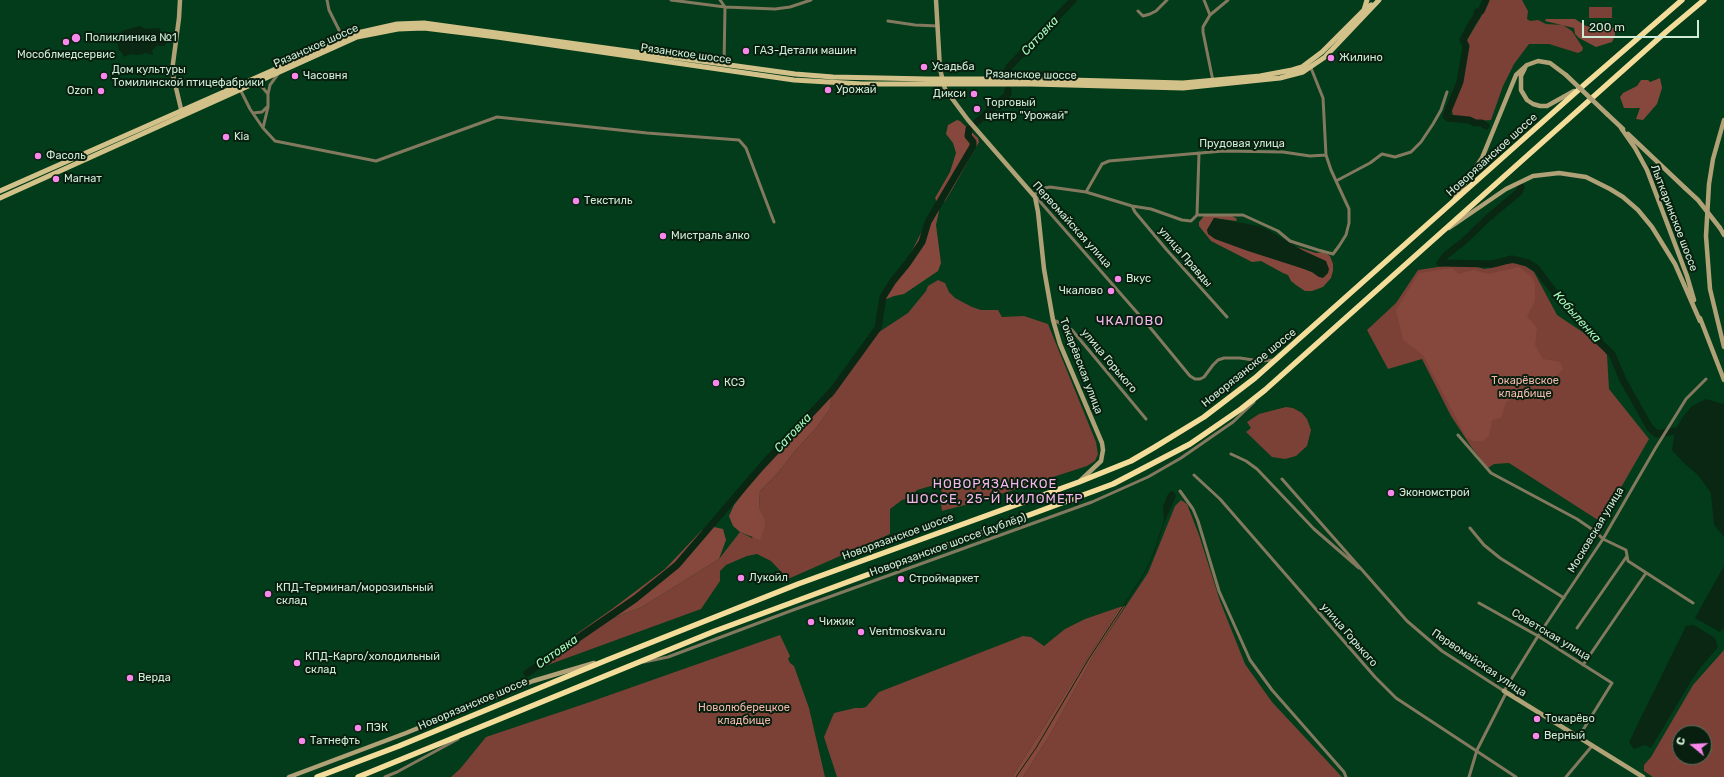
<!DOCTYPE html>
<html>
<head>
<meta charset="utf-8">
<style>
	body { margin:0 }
	#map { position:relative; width:1724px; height:777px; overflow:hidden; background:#023c1a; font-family:Rubik,sans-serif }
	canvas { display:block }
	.north { position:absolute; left:1672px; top:725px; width:40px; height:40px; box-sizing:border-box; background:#081e0f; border:1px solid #58705f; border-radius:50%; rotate:288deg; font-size:11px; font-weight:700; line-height:16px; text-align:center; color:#d1ecd6 }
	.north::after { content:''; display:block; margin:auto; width:14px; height:18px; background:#f888eb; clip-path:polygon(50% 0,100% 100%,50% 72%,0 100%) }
	.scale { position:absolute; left:1582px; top:20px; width:117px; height:18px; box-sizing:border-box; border:2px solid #d1ecd6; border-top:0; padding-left:5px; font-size:12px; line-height:14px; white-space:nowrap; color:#d1ecd6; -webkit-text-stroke:3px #081e0f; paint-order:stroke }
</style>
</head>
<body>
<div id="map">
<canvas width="1724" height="777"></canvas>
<div class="north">С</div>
<div class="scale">200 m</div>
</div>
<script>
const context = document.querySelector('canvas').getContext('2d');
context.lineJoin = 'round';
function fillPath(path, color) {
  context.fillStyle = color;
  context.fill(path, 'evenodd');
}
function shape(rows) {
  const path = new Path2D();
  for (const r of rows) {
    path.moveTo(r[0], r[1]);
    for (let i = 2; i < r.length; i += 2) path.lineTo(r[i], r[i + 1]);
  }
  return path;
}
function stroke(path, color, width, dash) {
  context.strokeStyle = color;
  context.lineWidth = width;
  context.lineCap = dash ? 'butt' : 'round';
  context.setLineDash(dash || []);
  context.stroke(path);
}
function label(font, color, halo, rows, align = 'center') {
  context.font = font + ' Rubik,sans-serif';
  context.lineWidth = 4;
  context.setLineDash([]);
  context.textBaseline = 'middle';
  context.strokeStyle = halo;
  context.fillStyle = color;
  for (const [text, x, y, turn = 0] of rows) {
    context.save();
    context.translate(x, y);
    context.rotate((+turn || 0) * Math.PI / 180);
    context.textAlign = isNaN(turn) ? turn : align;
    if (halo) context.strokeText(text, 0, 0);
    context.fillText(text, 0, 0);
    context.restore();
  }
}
const green = shape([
	[1489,0,1522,0,1528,11,1527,19,1530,21,1538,20,1546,24,1563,25,1572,31,1583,48,1582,51,1578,53,1549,44,1529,44,1514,64,1503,86,1491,120,1479,121,1470,118,1456,117,1453,115,1451,107,1462,83,1468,46,1467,40,1485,10],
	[1589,7,1612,7,1612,18,1589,18],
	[1515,263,1525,266,1534,272,1557,315,1584,333,1604,351,1607,355,1609,389,1649,439,1601,522,1509,463,1494,464,1488,468,1472,448,1451,416,1422,359,1388,369,1367,330,1396,303,1418,270,1451,265,1472,265,1484,269,1491,268,1503,264],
	[938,280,945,283,949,292,955,298,972,307,981,310,998,310,1002,317,1024,316,1048,324,1096,442,1098,454,1095,461,1087,466,973,503,942,511,941,505,942,493,940,486,931,486,917,490,909,498,902,500,890,509,890,534,788,579,771,561,757,554,747,556,726,565,720,571,720,581,701,609,545,666,608,620,642,607,719,559,740,532,752,538,764,517,759,507,760,491,777,474,795,451,816,428,830,409,832,397,876,334,908,313,926,291,928,286],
	[1286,407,1293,408,1302,413,1307,419,1311,430,1307,446,1296,456,1285,459,1272,457,1246,432,1251,428,1247,422,1259,414],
	[1181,500,1187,504,1199,535,1220,601,1245,664,1272,702,1342,777,1023,777,1050,735,1096,651,1148,573,1175,506],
	[1120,607,1012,777,837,777,824,737,834,713,855,708,862,708,866,707,879,692,1023,636,1031,637,1044,646,1065,629,1085,619],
	[780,635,790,656,788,659,790,663,794,666,809,708,825,777,451,777,460,769,486,737,587,703],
	[1724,650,1724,777,1653,777,1644,771,1644,765,1651,757,1693,685],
	[1680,733,1704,733,1704,757,1680,757]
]);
const forest = shape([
	[1546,19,1575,19,1586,26,1603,28,1609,27,1615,28,1615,36,1612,42,1596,47,1579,38,1575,34,1574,28,1545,21],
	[1660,78,1662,88,1657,104,1643,120,1636,119,1640,108,1624,108,1620,97,1623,93,1637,86,1641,80,1648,80,1650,82],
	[957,120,960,121,978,138,979,142,953,188,945,201,941,203,937,202,935,198,950,172,956,153,953,143,946,134,948,125],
	[935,206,939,208,939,211,936,225,941,263,938,271,904,294,894,296,884,300,884,292,906,262],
	[1204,216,1232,216,1237,219,1236,221,1214,218,1207,230,1312,272,1319,277,1302,250,1294,246,1316,253,1324,252,1330,256,1333,264,1333,271,1331,278,1323,287,1312,291,1305,291,1296,285,1291,281,1288,275,1283,273,1261,261,1252,262,1211,241,1199,226,1199,222],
	[1519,267,1531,276,1535,283,1535,301,1527,316,1537,328,1535,345,1543,359,1560,362,1563,369,1559,374,1545,384,1537,383,1534,376,1526,376,1514,398,1506,402,1501,418,1492,420,1489,436,1482,441,1473,441,1466,437,1423,355,1403,340,1396,310,1419,273,1453,268,1458,274,1473,270,1488,274],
	[832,397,830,409,816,428,795,451,777,474,760,491,759,507,764,517,765,527,760,540,740,532,733,526,729,516,734,505,760,471,795,433,825,400],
	[714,527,723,529,726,540,719,559,642,607,608,620,541,669,529,671,527,669,612,609,665,569,702,530],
	[1125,606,1096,651,1050,735,1023,777,1012,777,1120,607]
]);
const water = shape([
	[140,26,146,29,159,28,161,29,159,32,161,36,165,35,166,44,163,46,157,46,152,50,153,55,146,53,138,55,130,54,124,57,122,52,119,51,116,36,122,31],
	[1214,218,1263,227,1302,250,1326,261,1329,269,1328,273,1323,278,1319,277,1312,272,1304,269,1248,251,1215,239,1208,234,1207,230],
	[1706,399,1724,404,1724,537,1714,525,1711,493,1698,475,1685,464,1672,450,1675,431,1682,418,1692,406],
	[1171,491,1174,492,1176,496,1164,523,1163,507,1168,494],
	[1724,566,1724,628,1720,632,1695,618],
	[1694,625,1715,638,1718,647,1701,667,1691,681,1651,748,1645,745,1634,749,1629,742,1686,626]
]);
const stream = shape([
	[1016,777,1036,748,1088,660,1144,574,1154,553,1164,522]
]);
const river = shape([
	[1486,0,1481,11,1477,12,1477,16,1472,23,1463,40,1466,46,1460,82,1446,116,1448,118,1469,120,1475,123,1482,123,1486,126],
	[1007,71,1009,67,1073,0],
	[977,122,1008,94,1008,90],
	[1521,187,1519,192,1488,218,1463,242,1446,255,1440,263,1493,264,1512,259,1528,263,1536,268,1565,306,1591,334,1612,354,1623,380,1650,428,1657,434,1675,431,1683,433],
	[527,673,635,599,677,565,761,467,833,390,878,328,883,297,893,281,907,264,922,242,928,222,973,146,973,142,968,136,969,129]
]);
const street = shape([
	[327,0,329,10,343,38],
	[671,0,725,7,775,9,790,7,811,0],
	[720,0,725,7,724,65],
	[1204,0,1210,15],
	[1138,11,1143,16,1150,14,1156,11,1167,0],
	[888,21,915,25,938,26],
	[1213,81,1203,32,1203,27,1210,15,1228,0],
	[258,82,268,94,268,107,263,128],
	[240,89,250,109,263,128,275,141,376,161,497,117,647,133,739,140,746,148,774,222],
	[268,94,270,85,278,74],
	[253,113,262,112,267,107],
	[1336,181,1370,163,1382,154,1395,157,1411,152,1421,142,1433,124,1441,110,1447,92],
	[1086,192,1102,164,1109,161,1223,151,1283,152,1310,156,1326,155],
	[1033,195,1045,188,1050,187,1086,192,1132,206,1151,209,1182,220,1191,221,1197,215],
	[1036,197,1148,325,1190,376,1195,379,1200,379,1204,377,1213,365,1218,360,1224,358,1240,358,1260,361,1274,360],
	[1132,206,1135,212,1166,249,1227,317],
	[1197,215,1243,215,1278,231,1290,241,1318,250,1333,254,1339,246,1346,235,1349,223,1349,209,1331,170,1326,155,1323,98,1311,68],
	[1197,215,1199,153],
	[1053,320,1060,323,1072,330,1146,419],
	[1458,435,1491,473,1577,519,1596,532,1603,539,1626,550,1628,561,1693,603],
	[1231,454,1246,461,1257,469,1314,529,1359,568],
	[1194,475,1220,499,1375,677,1396,698,1516,777],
	[1282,479,1407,621,1442,651,1504,691,1538,636,1603,539,1655,449,1686,399,1706,379],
	[1180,491,1193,509,1198,521,1219,591,1250,660,1272,690,1344,772,1346,777],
	[1470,528,1484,545,1500,558,1564,598],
	[1479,603,1538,636,1612,683,1578,738],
	[1577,628,1627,556],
	[644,662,668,657,793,610,1092,502,1148,477,1181,458,1233,422,1254,402],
	[1583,665,1646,573],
	[385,777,397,772,458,739],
	[1469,777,1477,750,1506,693],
	[1566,777,1592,746]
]);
const secondary = shape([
	[180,0,179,18,172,71,181,109],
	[936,0,940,69,945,89,968,120,1035,197,1038,212,1044,269,1053,320,1060,344,1102,443,1103,450,1101,461,1081,480],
	[1525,68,1521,76,1521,90,1527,100,1533,104,1540,106,1547,106,1574,91],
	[1607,114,1623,129],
	[1724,120,1713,159,1709,184,1706,236,1710,289,1724,347],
	[1621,128,1635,148,1647,170,1687,276,1694,300],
	[1628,134,1685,188],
	[1455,198,1482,158,1516,75,1527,65,1538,61,1550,63,1566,75],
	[1449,228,1506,189,1533,176,1559,173,1586,177,1610,189,1623,197,1638,210,1652,227,1675,264,1700,321],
	[1720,228,1724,235],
	[1700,318,1724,380],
	[1504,691,1643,777],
	[289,777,406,733,533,681,594,663]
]);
const primary = shape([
	[1364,10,1367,0],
	[0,191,357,33,397,24,424,23,795,74,833,77,928,79,1032,79,1183,83,1260,76,1292,70,1302,67,1322,52,1364,10,1371,5],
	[0,198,357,37,398,29,424,28,497,37,794,80,862,84,1031,84,1183,88,1280,78,1303,72,1325,57,1379,0]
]);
const highway = shape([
	[317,777,399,746,607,660,798,584,1079,482,1131,461,1155,447,1204,417,1255,378,1584,85,1682,0],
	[358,777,715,631,1113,484,1190,444,1241,409,1265,390,1667,31,1704,0]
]);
const secondaryBridge = shape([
	[1566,75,1607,114],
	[1685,188,1698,200,1720,228]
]);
const markers = [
	[76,38,5,"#f888eb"],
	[66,42,4,"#f888eb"],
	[746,51,4,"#f888eb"],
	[1331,58,4,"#f888eb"],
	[924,67,4,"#f888eb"],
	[104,76,4,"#f888eb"],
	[295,76,4,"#f888eb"],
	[828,90,4,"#f888eb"],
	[101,91,4,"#f888eb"],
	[974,94,4,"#f888eb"],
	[977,109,4,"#f888eb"],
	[226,137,4,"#f888eb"],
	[38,156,4,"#f888eb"],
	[56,179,4,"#f888eb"],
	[576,201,4,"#f888eb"],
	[663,236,4,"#f888eb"],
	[1118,279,4,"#f888eb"],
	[1111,291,4,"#f888eb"],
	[716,383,4,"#f888eb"],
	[1391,493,4,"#f888eb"],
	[741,578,4,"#f888eb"],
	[901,579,4,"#f888eb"],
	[268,594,4,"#f888eb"],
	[811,622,4,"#f888eb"],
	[861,632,4,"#f888eb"],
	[297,663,4,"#f888eb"],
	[130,678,4,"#f888eb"],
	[1537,719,4,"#f888eb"],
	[358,728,4,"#f888eb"],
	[1536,736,4,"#f888eb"],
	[302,741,4,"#f888eb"]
];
const poiNames = [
	["Поликлиника №1",85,38],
	["ГАЗ-Детали машин",754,51],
	["Мособлмедсервис",66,55,"center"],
	["Жилино",1339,58],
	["Усадьба",932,67],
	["Дом культуры",112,70],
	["Томилинской птицефабрики",112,83],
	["Часовня",303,76],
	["Урожай",836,90],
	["Ozon",93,91,"right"],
	["Дикси",966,94,"right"],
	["Торговый",985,103],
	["центр \"Урожай\"",985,116],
	["Kia",234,137],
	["Фасоль",46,156],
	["Магнат",64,179],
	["Текстиль",584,201],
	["Мистраль алко",671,236],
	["Вкус",1126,279],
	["Чкалово",1103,291,"right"],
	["КСЭ",724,383],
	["Экономстрой",1399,493],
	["Лукойл",749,578],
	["Строймаркет",909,579],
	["КПД-Терминал/морозильный",276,588],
	["склад",276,601],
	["Чижик",819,622],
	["Ventmoskva.ru",869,632],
	["КПД-Карго/холодильный",305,657],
	["склад",305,670],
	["Верда",138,678],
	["Токарёво",1545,719],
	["ПЭК",366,728],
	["Верный",1544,736],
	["Татнефть",310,741]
];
const streetNames = [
	["Рязанское шоссе",316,46,-24],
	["Рязанское шоссе",686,54,8],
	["Рязанское шоссе",1031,75,1],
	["Прудовая улица",1242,144],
	["Новорязанское шоссе",1492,155,-42],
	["Лыткаринское шоссе",1674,218,69],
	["Первомайская улица",1072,225,48],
	["улица Правды",1185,257,49],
	["улица Горького",1109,361,50],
	["Токарёвская улица",1081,366,69],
	["Новорязанское шоссе",1249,368,-39],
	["Московская улица",1596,530,-59],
	["Новорязанское шоссе",898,537,-20],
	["Новорязанское шоссе (дублёр)",948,545,-20],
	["улица Горького",1349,635,49],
	["Советская улица",1551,635,31],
	["Первомайская улица",1479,663,34],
	["Новорязанское шоссе",473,704,-23]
];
const parkNames = [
	["Токарёвское",1525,381],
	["кладбище",1525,394],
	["Новолюберецкое",744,708],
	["кладбище",744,721]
];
const waterNames = [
	["Сатовка",1040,36,-47],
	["Кобыленка",1577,317,48],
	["Сатовка",793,433,-47],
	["Сатовка",557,652,-35]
];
const quarterNames = [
	["ЧКАЛОВО",1130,321],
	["НОВОРЯЗАНСКОЕ",995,484],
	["ШОССЕ, 25-Й КИЛОМЕТР",995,499]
];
fillPath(green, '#7b4136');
fillPath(forest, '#86483c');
fillPath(water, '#092713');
stroke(stream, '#092713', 1);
stroke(river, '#092713', 7);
stroke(street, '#82795f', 3);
stroke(secondary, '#b0a177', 4.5);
stroke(primary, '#d3c18a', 5);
stroke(highway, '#f4dd9a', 5.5);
stroke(secondaryBridge, '#b0a177', 4.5);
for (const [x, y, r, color] of markers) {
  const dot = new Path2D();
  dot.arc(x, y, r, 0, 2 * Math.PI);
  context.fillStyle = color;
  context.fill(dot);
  stroke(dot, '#081e0f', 1.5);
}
label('11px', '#d1ecd6', '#081e0f', poiNames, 'left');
label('11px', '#d1ecd6', '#081e0f', streetNames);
label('11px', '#f3b8ac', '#081e0f', parkNames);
label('italic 12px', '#a6fabc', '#081e0f', waterNames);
context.letterSpacing = '1px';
label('13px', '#f5b6ec', '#081e0f', quarterNames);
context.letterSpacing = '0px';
</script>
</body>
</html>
